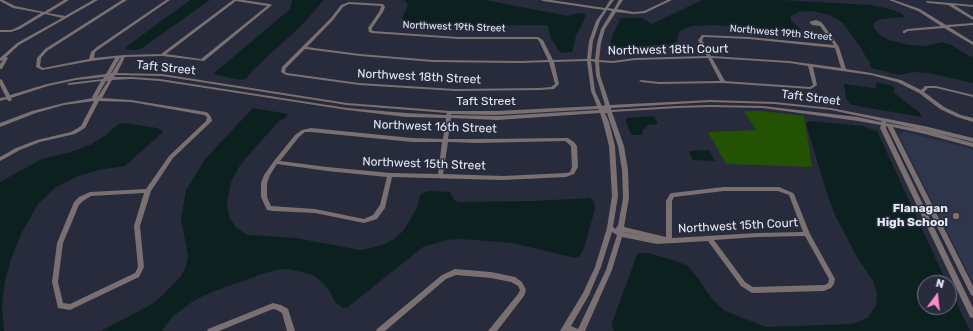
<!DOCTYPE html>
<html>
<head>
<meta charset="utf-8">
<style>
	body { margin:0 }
	#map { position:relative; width:973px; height:331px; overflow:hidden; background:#272b3c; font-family:Rubik,sans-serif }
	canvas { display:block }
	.north { position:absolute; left:917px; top:275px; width:40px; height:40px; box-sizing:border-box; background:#272b3c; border:1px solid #737785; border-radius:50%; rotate:15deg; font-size:11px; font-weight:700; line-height:16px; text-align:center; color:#e4e8f3 }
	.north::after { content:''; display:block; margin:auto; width:14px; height:18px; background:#fb8fc5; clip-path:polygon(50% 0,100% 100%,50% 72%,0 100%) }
</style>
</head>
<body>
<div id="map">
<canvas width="973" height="331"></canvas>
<div class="north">N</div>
</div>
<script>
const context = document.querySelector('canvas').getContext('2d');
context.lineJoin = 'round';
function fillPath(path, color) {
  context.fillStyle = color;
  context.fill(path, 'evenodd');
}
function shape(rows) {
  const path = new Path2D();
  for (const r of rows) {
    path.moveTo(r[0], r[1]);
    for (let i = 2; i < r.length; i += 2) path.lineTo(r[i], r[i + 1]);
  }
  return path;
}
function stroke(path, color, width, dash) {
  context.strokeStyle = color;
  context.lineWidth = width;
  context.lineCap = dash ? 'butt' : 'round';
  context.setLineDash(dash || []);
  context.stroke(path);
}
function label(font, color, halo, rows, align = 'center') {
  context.font = font + ' Rubik,sans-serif';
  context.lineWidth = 3;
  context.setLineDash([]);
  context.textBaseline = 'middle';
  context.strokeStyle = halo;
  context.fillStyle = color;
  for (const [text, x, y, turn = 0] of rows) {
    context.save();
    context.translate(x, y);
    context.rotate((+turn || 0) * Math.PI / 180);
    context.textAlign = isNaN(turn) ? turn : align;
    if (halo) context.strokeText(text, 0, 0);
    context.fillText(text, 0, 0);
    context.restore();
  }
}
const built = shape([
	[905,132,973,149,973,283,898,134]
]);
const green = shape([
	[744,111,761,111,804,116,812,167,726,164,708,132,756,130]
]);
const water = shape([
	[190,0,210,0,142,48,136,50,125,49,126,47],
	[292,0,324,0,304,23,253,70,246,79,240,80,213,74,290,9],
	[404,0,485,0,568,16,579,13,585,14,586,16,576,36,572,52,561,53,558,49,550,37,548,26,546,25,465,26,406,22,402,18,408,5],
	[702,0,782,0,871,5,890,9,901,13,905,17,882,19,875,22,873,27,879,34,889,40,909,45,926,46,942,42,951,45,973,58,973,83,929,73,914,72,899,75,872,68,870,66,870,61,867,59,861,48,843,23,829,15,812,11,799,12,791,16,791,21,800,29,799,31,715,25,692,26,679,31,677,41,672,44,629,47,625,48,627,54,612,55,609,53,612,36,621,18,642,18,652,24],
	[877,82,893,86,895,88,893,92,920,113,922,117,852,105,849,103,846,98,844,84,874,88,876,87],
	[253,108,288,114,285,118,279,121,246,158,239,167,231,182,227,202,229,216,236,228,248,235,296,238,360,250,370,248,385,244,394,239,403,231,417,208,420,195,428,191,450,192,454,200,459,202,534,201,590,198,594,202,595,209,584,248,580,256,575,258,513,243,461,239,446,240,423,247,348,307,343,308,335,302,329,290,322,282,313,275,289,269,277,270,265,273,212,292,195,300,173,316,162,331,101,331,152,304,163,295,181,276,186,266,188,256,181,219,186,190,206,158],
	[654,116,658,124,648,125,643,130,642,135,631,135,626,121,627,118],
	[809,121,862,126,877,131,947,283,925,283,925,307,949,307,949,287,970,331,614,331,612,328,612,323,637,255,640,253,648,253,676,261,688,266,697,277,712,299,725,311,766,327,852,324,867,318,876,306,877,292,873,281,857,257,834,213,825,187,806,124],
	[124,123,157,128,163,131,162,133,125,166,98,170,76,177,55,188,38,204,22,232,11,259,5,281,2,305,4,331,0,331,0,182,42,159,71,152,90,145,106,135,117,125],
	[709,150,715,161,693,160,689,151]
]);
const minor = shape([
	[0,0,3,0,15,6,44,12,64,0,69,0,48,13,65,16,93,0,98,0,19,45,6,57,8,58,2,69,0,69,0,64,3,60,0,61,0,58,17,43,62,18,45,14,20,29,11,32,0,32,0,30,11,30,18,27,41,13,13,8,0,1,0,0],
	[122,0,127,0,47,51,41,58,40,66,43,68,89,59,91,52,97,47,166,0,170,0,99,49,95,52,94,58,124,55,161,54,233,0,243,0,270,4,272,5,204,61,162,56,125,57,117,73,162,74,347,103,450,111,496,111,597,106,591,91,587,61,554,62,559,84,554,89,540,90,455,91,359,85,286,75,281,72,282,67,331,18,341,5,349,2,383,4,385,7,383,12,372,28,372,30,373,31,458,37,538,37,543,40,553,60,587,59,589,41,596,21,604,10,543,1,541,0,551,0,605,8,610,0,614,0,608,8,614,9,619,0,623,0,617,9,634,12,644,11,667,0,672,0,645,13,634,14,616,12,605,29,601,43,599,60,613,61,635,58,707,56,698,40,702,35,703,35,749,37,834,45,820,26,812,25,809,22,816,20,821,22,823,24,839,47,846,69,871,73,901,80,921,90,925,86,936,86,973,95,973,97,936,88,928,88,924,92,944,107,961,115,973,118,973,122,957,117,940,109,919,93,897,82,871,75,813,67,817,85,811,89,723,83,659,84,641,82,639,81,641,80,659,82,720,81,708,58,635,60,613,63,599,62,600,75,610,105,710,100,775,102,831,108,924,126,973,138,973,142,924,130,886,122,886,123,925,130,973,143,973,147,925,134,893,127,973,286,973,296,971,295,887,126,886,126,886,128,973,308,973,318,970,317,880,128,881,125,858,121,763,108,711,107,677,108,612,112,624,146,628,170,629,198,624,227,666,237,666,201,670,194,672,193,724,187,779,187,793,193,794,194,810,234,835,279,834,284,831,288,824,291,752,293,741,286,708,241,657,244,622,237,612,270,585,331,560,331,583,293,595,267,607,228,612,196,609,146,603,122,600,113,498,120,451,118,448,139,478,139,568,138,574,142,577,146,578,167,574,174,566,177,503,180,392,177,385,208,377,219,364,223,315,213,273,211,267,210,261,197,261,183,264,175,274,161,295,135,302,130,311,128,412,138,443,139,446,118,406,117,347,110,160,81,132,79,112,80,102,98,131,100,206,112,208,113,211,117,212,121,173,158,151,191,140,226,144,267,139,277,72,309,70,310,58,308,52,282,57,243,74,202,79,197,90,192,146,189,169,156,206,121,207,117,204,115,131,102,99,101,85,128,75,134,40,142,20,150,0,161,0,157,16,148,37,140,71,132,81,126,94,101,64,105,36,113,0,127,0,123,32,111,64,103,93,98,92,97,101,81,69,85,67,84,69,83,103,79,104,77,76,80,48,86,11,98,12,100,10,101,8,101,7,99,0,101,0,98,6,97,0,85,0,79,2,80,10,95,47,84,76,78,106,74,115,58,91,61,42,70,36,67,37,58,45,49,122,0],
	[236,1,267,6,201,59,166,54,236,1],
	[349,4,381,6,381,7,379,12,368,28,369,32,372,33,458,39,537,39,539,41,548,60,521,61,433,60,360,54,307,47,333,20,343,7,349,4],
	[607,10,612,11,601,29,597,43,595,59,591,59,593,41,600,21,607,10],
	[704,37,749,39,835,48,841,68,789,61,711,56,702,40,704,37],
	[305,49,360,56,433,62,521,63,549,62,555,84,551,87,540,88,455,89,359,83,287,73,285,72,286,68,305,49],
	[120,58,121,58,112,73,111,73,120,58],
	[712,58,789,63,808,66,813,85,810,87,725,81,712,58],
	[591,61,595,62,596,75,605,105,602,106,595,91,591,61],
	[115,75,162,76,347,105,447,113,446,115,406,113,347,108,160,79,132,77,114,77,115,75],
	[106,81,108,81,99,95,97,97,106,81],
	[710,102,775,104,831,110,882,121,881,122,858,117,763,106,711,105,677,106,611,110,611,108,710,102],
	[598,109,599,110,498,116,451,115,451,114,496,115,598,109],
	[605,113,607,113,618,146,622,170,623,198,618,226,617,226,616,229,613,227,618,196,615,146,609,122,605,113],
	[305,132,311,132,412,142,442,142,438,174,390,173,327,167,280,161,299,137,305,132],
	[565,141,571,146,572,167,570,172,566,173,503,176,443,174,448,142,478,143,565,141],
	[277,164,327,171,387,177,380,205,373,215,364,219,315,209,271,206,267,197,267,183,270,175,277,164],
	[724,191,778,191,789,195,803,232,757,233,672,238,672,201,674,197,724,191],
	[144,193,134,226,138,267,135,273,70,304,63,303,58,282,63,243,79,205,83,201,91,196,144,193],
	[612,232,617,235,606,270,578,329,571,326,589,295,601,267,612,232],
	[623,232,624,232,645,237,623,232],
	[805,236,829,279,828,283,827,284,824,285,753,287,745,282,714,240,757,237,805,236],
	[889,0,894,0,920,9,946,25,973,23,973,25,949,27,973,42,973,45,944,28,908,31,905,33,903,33,903,31,907,29,941,26,918,11,889,0],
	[927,1,973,5,973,7,954,5,973,17,973,20,948,5,928,3,926,2,927,1],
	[455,269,491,272,515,277,522,282,526,290,524,296,497,331,488,331,518,294,520,290,518,286,511,282,491,278,456,275,446,279,385,331,376,331,377,329,442,275,455,269],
	[273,303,281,305,288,309,295,331,287,331,282,313,277,310,273,309,219,331,207,331,208,329,273,303]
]);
const markers = [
	[956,216,4,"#8d6e63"]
];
const farStreetnames = [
	["Northwest 19th Street",454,27,2],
	["Northwest 19th Street",781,33,5]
];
const streetNames = [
	["Northwest 18th Court",668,50,-1],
	["Taft Street",166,68,6],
	["Northwest 18th Street",419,77,3],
	["Taft Street",811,98,7],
	["Taft Street",486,102],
	["Northwest 16th Street",435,127,2],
	["Northwest 15th Street",424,164,2],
	["Northwest 15th Court",738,226,-3]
];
const poiNames = [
	["Flanagan",948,209],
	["High School",948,223]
];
fillPath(built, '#2f354b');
fillPath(green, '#235202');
fillPath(water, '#0d2020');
fillPath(minor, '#7a6f71');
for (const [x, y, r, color] of markers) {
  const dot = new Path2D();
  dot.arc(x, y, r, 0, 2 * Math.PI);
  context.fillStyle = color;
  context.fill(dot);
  stroke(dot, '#272b3c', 1.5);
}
label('10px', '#e4e8f3', '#272b3c', farStreetnames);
label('12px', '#e4e8f3', '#272b3c', streetNames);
label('bold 12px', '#e4e8f3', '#272b3c', poiNames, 'right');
</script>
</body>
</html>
